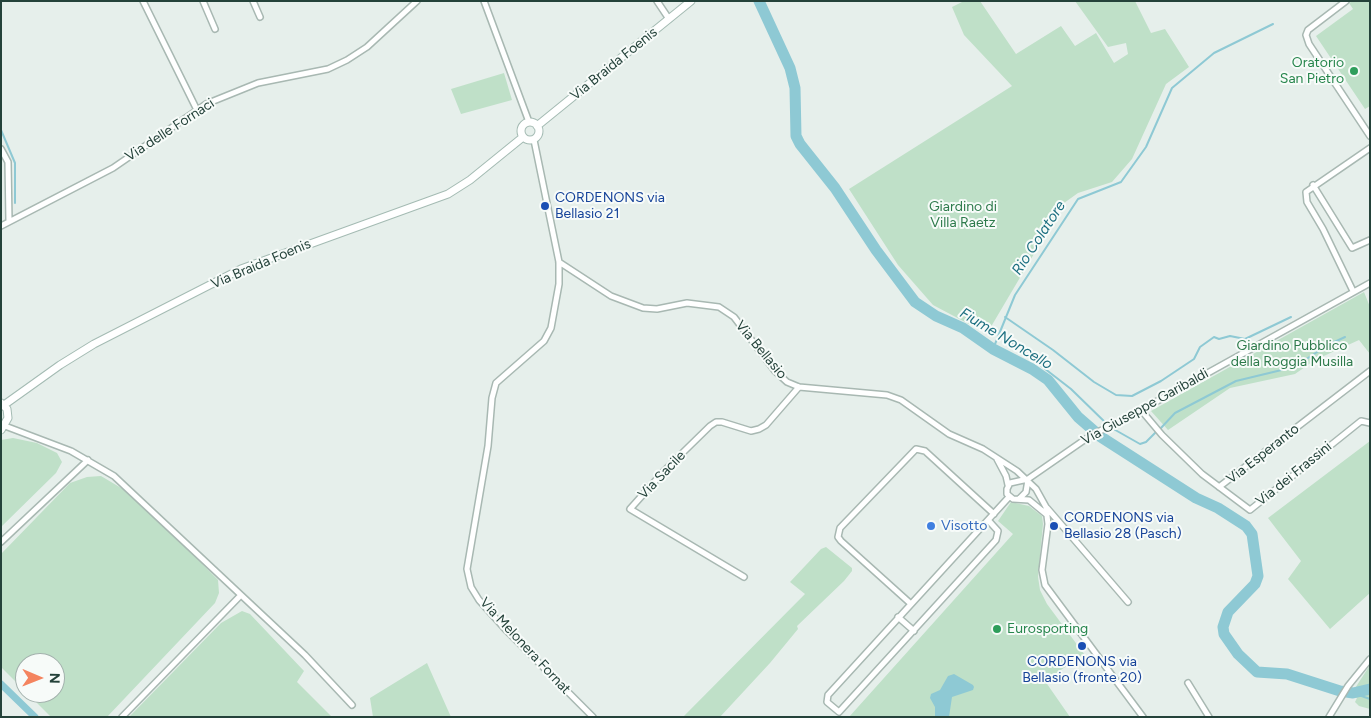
<!DOCTYPE html>
<html>
<head>
<meta charset="utf-8">
<style>
	body { margin:0 }
	#map { position:relative; width:1371px; height:718px; overflow:hidden; background:#e6efeb; font-family:Figtree,sans-serif }
	canvas { display:block }
	.frame { position:absolute; inset:0; border:2px solid #24423a; pointer-events:none }
	.north { position:absolute; left:15px; top:653px; width:50px; height:50px; box-sizing:border-box; background:#f7fbf9; border:1px solid #a3b1ad; border-radius:50%; rotate:91deg; font-size:14px; font-weight:700; line-height:20px; text-align:center; color:#24423a }
	.north::after { content:''; display:block; margin:auto; width:18px; height:22px; background:#f4845f; clip-path:polygon(50% 0,100% 100%,50% 72%,0 100%) }
</style>
</head>
<body>
<div id="map">
<canvas width="1371" height="718"></canvas>
<div class="frame"></div>
<div class="north">N</div>
</div>
<script>
const context = document.querySelector('canvas').getContext('2d');
context.lineJoin = 'round';
function fillPath(path, color) {
  context.fillStyle = color;
  context.fill(path, 'evenodd');
}
function shape(rows) {
  const path = new Path2D();
  for (const r of rows) {
    if (r.length === 3) {
      path.moveTo(r[0] + r[2], r[1]);
      path.arc(r[0], r[1], r[2], 0, 2 * Math.PI);
      continue;
    }
    path.moveTo(r[0], r[1]);
    for (let i = 2; i < r.length; i += 2) path.lineTo(r[i], r[i + 1]);
  }
  return path;
}
function stroke(path, color, width, dash) {
  context.strokeStyle = color;
  context.lineWidth = width;
  context.lineCap = dash ? 'butt' : 'round';
  context.setLineDash(dash || []);
  context.stroke(path);
}
function label(font, color, halo, rows, align = 'center') {
  context.font = font + ' Figtree,sans-serif';
  context.lineWidth = 4;
  context.setLineDash([]);
  context.textBaseline = 'middle';
  context.strokeStyle = halo;
  context.fillStyle = color;
  for (const [text, x, y, turn = 0] of rows) {
    context.save();
    context.translate(x, y);
    context.rotate((+turn || 0) * Math.PI / 180);
    context.textAlign = isNaN(turn) ? turn : align;
    if (halo) context.strokeText(text, 0, 0);
    context.fillText(text, 0, 0);
    context.restore();
  }
}
const green = shape([
	[964,1,980,1,1016,54,1061,26,1075,46,1096,33,1114,63,1128,54,1126,43,1108,47,1075,1,1135,1,1151,33,1165,29,1189,67,1166,84,1132,159,1112,182,1078,193,1064,203,992,325,982,331,933,305,898,265,849,189,1012,86,964,35,952,7],
	[1353,1,1370,1,1370,106,1365,109,1316,36,1353,9,1349,3],
	[504,73,512,100,461,114,451,89],
	[1364,292,1370,307,1370,354,1359,340,1315,360,1295,374,1230,388,1168,430,1151,411],
	[13,438,37,443,57,453,62,462,56,473,1,527,1,440],
	[1370,441,1370,593,1330,629,1288,579,1301,561,1268,518],
	[101,476,138,498,218,580,219,593,215,603,107,717,51,717,27,693,55,693,55,663,25,663,25,691,1,667,1,554,70,483,87,477],
	[1011,502,1029,506,1042,516,1043,524,1038,577,1040,590,1047,604,1084,654,1045,681,1070,717,849,717,1013,534,998,521],
	[826,547,852,568,852,571,844,581,797,626,798,629,770,663,720,717,683,717,805,594,790,582,821,549],
	[242,611,250,614,304,671,297,682,332,717,129,717,221,623],
	[427,663,451,717,373,717,370,698],
	[1370,665,1370,709,1359,706,1355,702,1357,698,1350,696]
]);
const water = shape([
	[954,674,973,685,974,687,973,690,952,697,949,717,935,717,935,707,930,698,931,694,940,690,948,676]
]);
const stream = shape([
	[1,130,15,163,15,203],
	[1005,317,1053,350,1094,382,1116,395,1132,396,1161,381,1194,359,1200,347,1214,337,1219,339,1230,336,1245,339,1291,317],
	[1000,334,1071,389,1110,427,1140,444,1146,442,1156,432],
	[993,349,1015,295,1078,199,1121,182,1146,147,1172,88,1214,53,1273,24],
	[1160,429,1175,413,1236,381,1294,367,1328,345,1345,337],
	[1369,690,1370,688],
	[1353,693,1370,699]
]);
const canal = shape([
	[1,684,35,717]
]);
const river = shape([
	[759,1,790,68,795,88,796,136,800,144,835,188,876,250,915,302,936,316,963,328,993,349,1032,369,1048,380,1078,417,1101,437,1196,498,1218,508,1246,526,1252,534,1258,576,1255,584,1228,612,1223,627,1224,634,1238,654,1257,672,1287,674,1340,691,1353,693,1370,689]
]);
const street = shape([
	[143,1,197,110],
	[203,1,215,29],
	[253,1,260,17],
	[484,1,529,122],
	[657,1,669,19],
	[1346,1,1308,30,1306,35,1309,44,1370,136],
	[534,140,559,262,559,284,551,328,544,341,496,383,492,398,488,446,467,569,471,587,479,600,507,631,593,717],
	[1,149,8,162,9,221],
	[1313,185,1352,248,1370,240],
	[1,226,113,168,206,104,258,83,328,69,347,60,367,47,417,1],
	[559,262,611,296,643,308,657,309,687,303,719,307,734,317,775,371,787,382,799,387,887,395,901,400,949,434,983,449,1017,471,1036,489,1046,507,1048,524,1042,570,1045,585,1143,717],
	[1353,291,1323,229,1307,202,1306,192,1370,148],
	[1141,410,1162,435,1202,474,1250,510,1361,421,1370,423],
	[5,426,71,451,114,476,305,655,352,705],
	[997,459,1006,476,1008,485],
	[1028,479,1090,436,1141,410,1370,283],
	[1028,479,1010,483,1007,489,1007,494,1013,499,1029,500,1046,514],
	[1219,487,1370,371],
	[1019,499,1026,492,1028,480],
	[1047,508,1128,602],
	[988,520,998,531,996,540,839,712,827,702,828,695,1009,497],
	[1,542,88,460],
	[744,577,630,509,665,470,710,426,716,422,722,422,751,431,759,429,766,425,799,387],
	[911,604,841,541,838,537,840,528,916,449,925,451,994,514],
	[898,617,914,631],
	[1188,683,1209,717],
	[122,717,241,595],
	[1329,717,1348,686,1370,659]
]);
const secondary = shape([
	[530,131,9],
	[537,126,691,1],
	[4,405,60,365,94,344,241,269,448,194,470,180,523,137],
	[1,430,8,418,7,409,1,403]
]);
const markers = [
	[1354,71,5,"#2e9e5b"],
	[545,206,5,"#1a4fb4"],
	[931,526,5,"#3f7fe0"],
	[1054,526,5,"#1a4fb4"],
	[997,629,5,"#2e9e5b"],
	[1082,646,5,"#1a4fb4"]
];
const leisureNames = [
	["Oratorio",1344,63],
	["San Pietro",1344,79],
	["Eurosporting",1007,629,"left"]
];
const streetNames = [
	["Via Braida Foenis",614,64,-39],
	["Via delle Fornaci",170,130,-33],
	["Via Braida Foenis",261,264,-23],
	["Via Bellasio",761,350,50],
	["Via Giuseppe Garibaldi",1145,407,-29],
	["Via Esperanto",1263,454,-38],
	["Via dei Frassini",1294,474,-39],
	["Via Sacile",662,475,-46],
	["Via Melonera Fornat",525,646,47]
];
const transitNames = [
	["CORDENONS via",555,198],
	["Bellasio 21",555,214],
	["CORDENONS via",1064,518],
	["Bellasio 28 (Pasch)",1064,534],
	["CORDENONS via",1082,662,"center"],
	["Bellasio (fronte 20)",1082,678,"center"]
];
const parkNames = [
	["Giardino di",963,207],
	["Villa Raetz",963,223],
	["Giardino Pubblico",1292,346],
	["della Roggia Musilla",1292,362]
];
const shopNames = [
	["Visotto",941,526]
];
const waterNames = [
	["Rio Colatore",1039,238,-57],
	["Fiume Noncello",1006,339,31]
];
fillPath(green, '#bfe0c8');
fillPath(water, '#8ec9d4');
stroke(stream, '#8ec9d4', 2);
stroke(canal, '#8ec9d4', 7);
stroke(river, '#8ec9d4', 11);
stroke(street, '#a8b8b2', 8);
stroke(secondary, '#a4bbb3', 9);
stroke(street, '#fff', 5);
stroke(secondary, '#fff', 7);
for (const [x, y, r, color] of markers) {
  const dot = new Path2D();
  dot.arc(x, y, r, 0, 2 * Math.PI);
  context.fillStyle = color;
  context.fill(dot);
  stroke(dot, '#f7fbf9', 2);
}
label('14px', '#27864d', '#f7fbf9', leisureNames, 'right');
label('14px', '#24423a', '#f7fbf9', streetNames);
label('14px', '#164399', '#f7fbf9', transitNames, 'left');
label('14px', '#2d7a4b', '#f7fbf9', parkNames);
label('14px', '#366cbe', '#f7fbf9', shopNames, 'left');
label('italic 15px', '#1c6f80', '#f7fbf9', waterNames);
</script>
</body>
</html>
